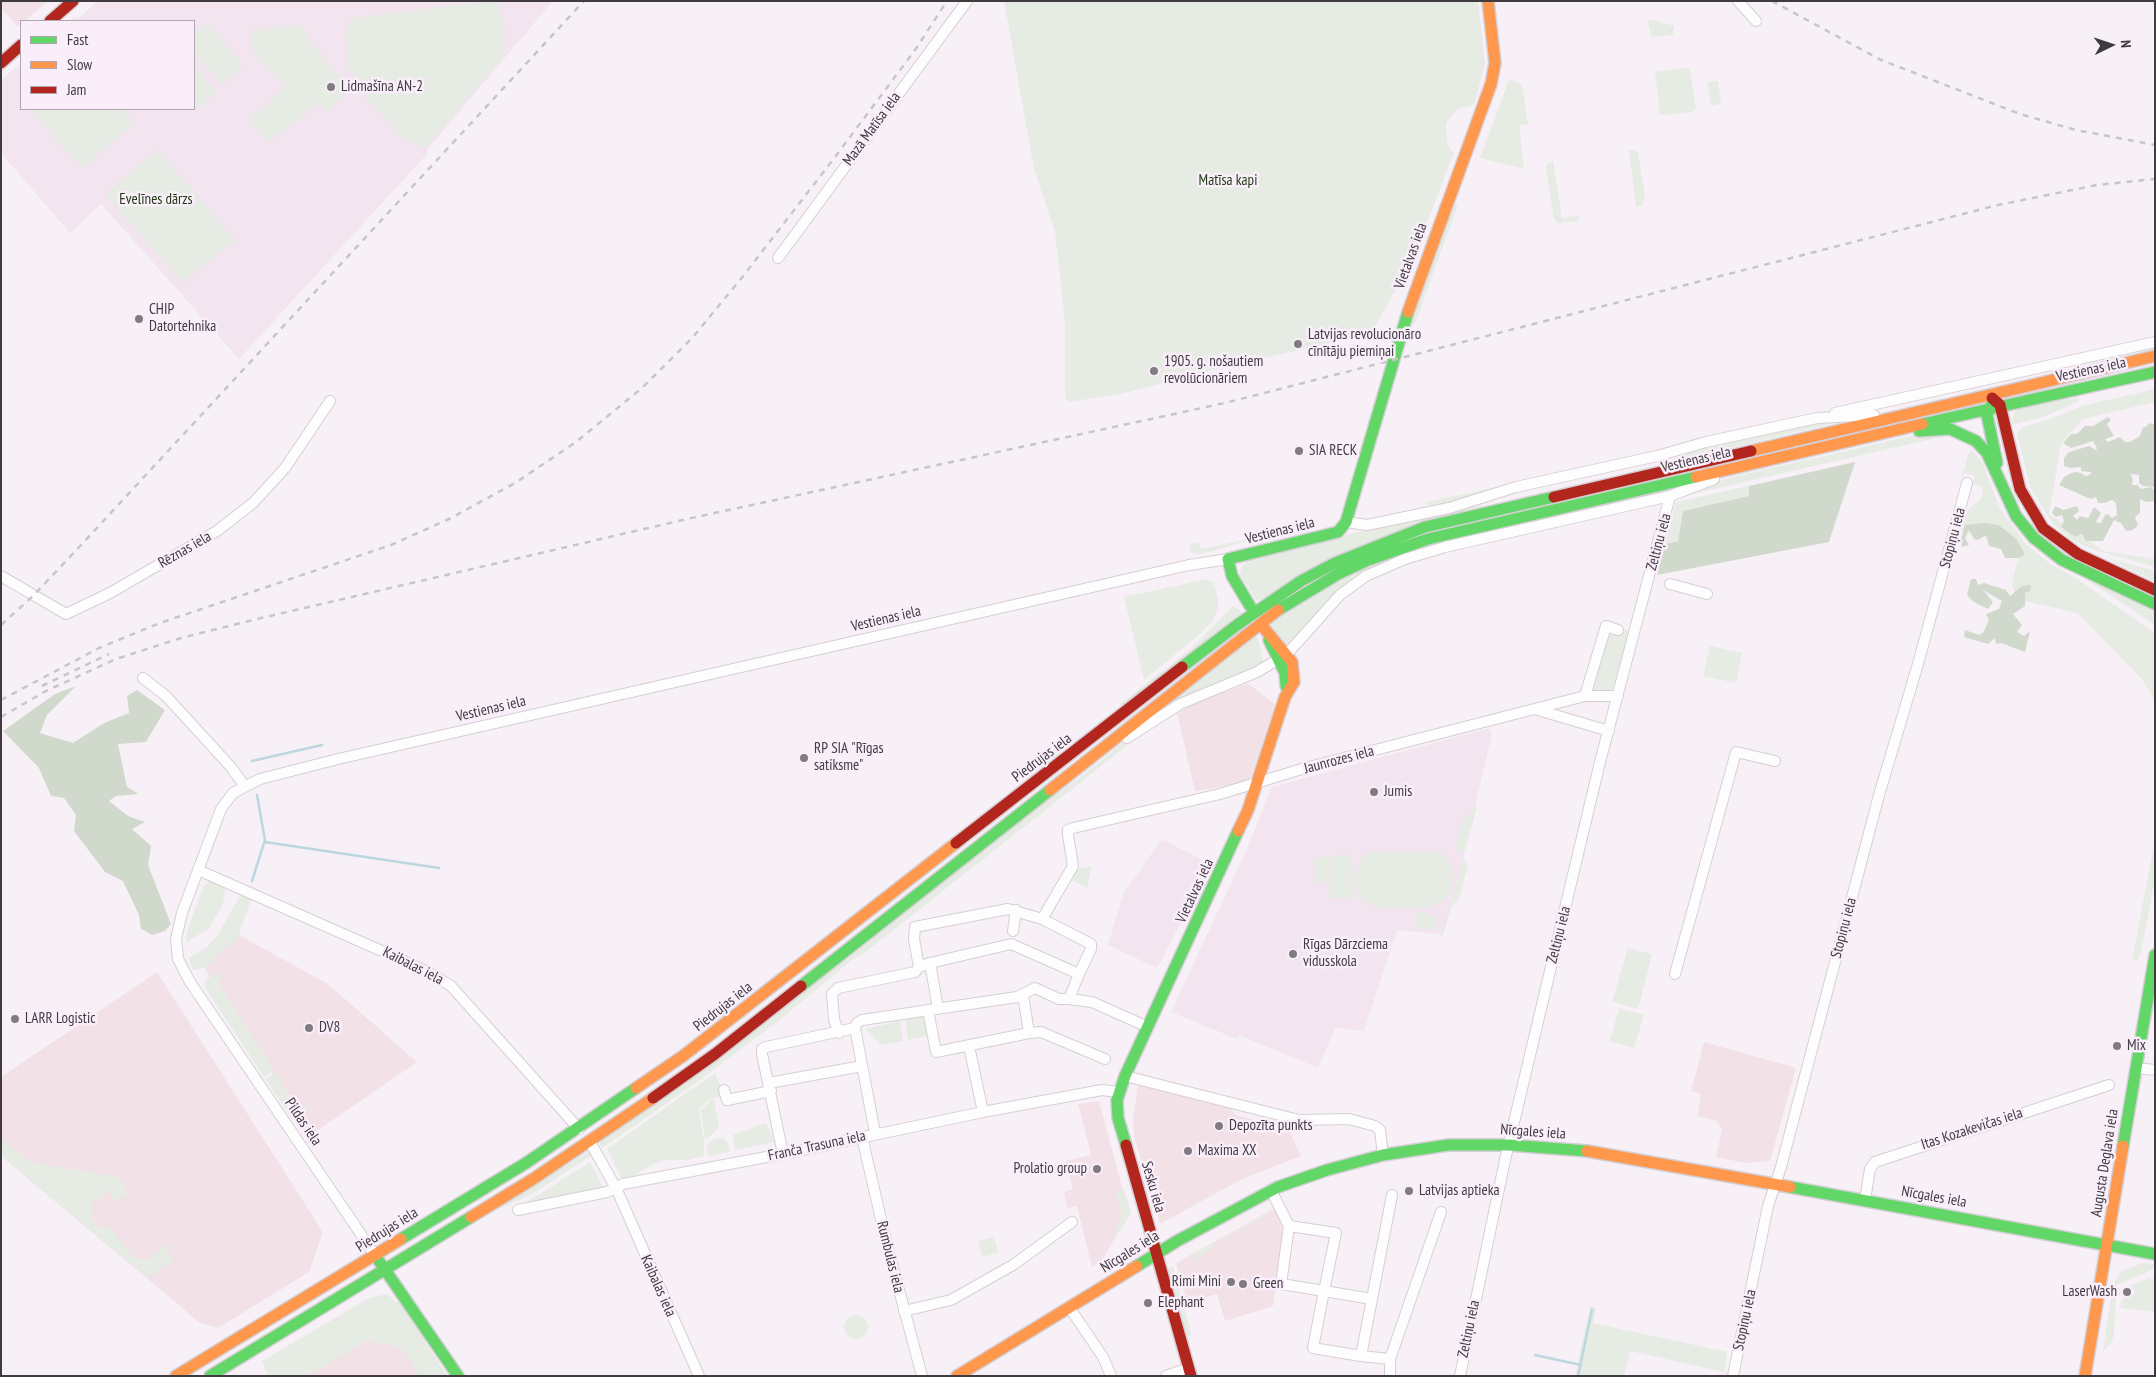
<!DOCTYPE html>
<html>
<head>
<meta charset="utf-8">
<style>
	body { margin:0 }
	#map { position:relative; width:2156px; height:1377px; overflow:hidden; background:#f7f1f7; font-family:"PT Sans Narrow",sans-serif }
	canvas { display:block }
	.frame { position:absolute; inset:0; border:2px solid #3f3b40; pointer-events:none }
	.legend { position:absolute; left:20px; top:20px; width:175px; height:90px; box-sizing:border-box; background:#f9eefa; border:1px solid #afa6b0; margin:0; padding:6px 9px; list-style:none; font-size:15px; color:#3f3b40 }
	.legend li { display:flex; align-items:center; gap:10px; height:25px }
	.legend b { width:25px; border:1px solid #afa6b0 }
	.north { position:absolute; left:2086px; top:20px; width:50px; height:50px; -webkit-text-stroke:4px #f9eefa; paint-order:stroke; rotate:86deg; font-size:14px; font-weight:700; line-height:20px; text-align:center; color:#3f3b40 }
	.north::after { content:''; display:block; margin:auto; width:18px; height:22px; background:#3f3b40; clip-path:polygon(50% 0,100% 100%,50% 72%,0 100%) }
</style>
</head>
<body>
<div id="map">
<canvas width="2156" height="1377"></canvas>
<div class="frame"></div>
<ul class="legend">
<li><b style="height:6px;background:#63d668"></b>Fast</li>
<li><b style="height:6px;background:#ff974d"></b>Slow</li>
<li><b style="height:6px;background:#b3261e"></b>Jam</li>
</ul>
<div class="north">N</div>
</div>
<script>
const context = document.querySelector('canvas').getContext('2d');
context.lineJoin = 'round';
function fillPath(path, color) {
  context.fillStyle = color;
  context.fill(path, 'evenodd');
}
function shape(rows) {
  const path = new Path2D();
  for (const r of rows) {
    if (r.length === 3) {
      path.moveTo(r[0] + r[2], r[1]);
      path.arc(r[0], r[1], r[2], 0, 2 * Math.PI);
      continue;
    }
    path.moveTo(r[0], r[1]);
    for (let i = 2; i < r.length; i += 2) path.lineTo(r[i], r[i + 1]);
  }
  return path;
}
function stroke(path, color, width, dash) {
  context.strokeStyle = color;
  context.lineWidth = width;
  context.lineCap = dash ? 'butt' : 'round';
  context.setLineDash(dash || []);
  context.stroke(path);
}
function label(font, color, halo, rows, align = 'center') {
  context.font = font + ' "PT Sans Narrow",sans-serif';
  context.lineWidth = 5;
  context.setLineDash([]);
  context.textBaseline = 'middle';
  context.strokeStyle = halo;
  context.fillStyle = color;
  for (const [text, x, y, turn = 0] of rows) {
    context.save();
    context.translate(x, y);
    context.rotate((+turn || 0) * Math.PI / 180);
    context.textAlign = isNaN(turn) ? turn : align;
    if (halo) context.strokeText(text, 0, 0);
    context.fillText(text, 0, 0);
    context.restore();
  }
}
const commercial = shape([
	[1,1,48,1,25,21,21,21,18,27,1,8],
	[1246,684,1250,685,1275,704,1250,779,1246,783,1195,791,1177,713,1194,704],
	[239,935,328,984,417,1062,311,1135,200,961],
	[157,972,323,1232,309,1272,218,1328,199,1322,1,1156,1,1077],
	[1704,1042,1796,1068,1770,1161,1745,1163,1716,1157,1722,1129,1717,1121,1697,1116,1701,1094,1691,1091],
	[1138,1084,1229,1105,1236,1115,1288,1128,1301,1156,1240,1180,1160,1224,1134,1136,1133,1120],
	[1099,1101,1129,1213,1103,1259,1092,1267,1077,1206,1067,1208,1064,1192,1073,1189,1066,1161,1091,1155,1078,1104],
	[1275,1208,1284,1233,1273,1306,1225,1321,1217,1294,1187,1303,1176,1263],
	[367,1338,408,1344,430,1376,305,1376]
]);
const education = shape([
	[97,1,553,1,427,150,428,153,239,359,101,204,70,233,1,153,1,80,21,63,21,109,194,109,194,21,71,21,76,17,78,19],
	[1489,728,1492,734,1457,882,1442,932,1440,934,1397,930,1364,1031,1335,1028,1318,1068,1239,1035,1237,1039,1171,1012,1247,849,1272,787],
	[1162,839,1212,865,1157,968,1108,945,1123,894]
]);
const green = shape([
	[488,1,497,1,506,34,503,57,425,148,400,136,361,91,347,64,346,30,352,18],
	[1004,1,1478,1,1485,63,1474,105,1458,109,1446,123,1447,143,1454,153,1414,256,1372,332,1365,336,1240,363,1121,394,1068,402,1065,397,1065,322,1055,232,1034,169],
	[1653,20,1674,26,1673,35,1652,37,1647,21],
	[208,23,243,66,222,84,194,51,194,35],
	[299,24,330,67,350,90,327,111,319,103,269,142,249,120,285,87,251,49,252,31],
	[194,65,216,92,194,111,193,109],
	[1685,68,1690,69,1696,108,1693,112,1660,115,1655,72],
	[1509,80,1522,84,1528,124,1519,125,1524,169,1480,158],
	[1718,81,1721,104,1711,106,1707,82],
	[30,109,123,109,135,123,82,168],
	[158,150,235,240,183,283,105,194],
	[1629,150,1636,150,1638,153,1645,196,1643,205,1636,207],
	[1553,161,1562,218,1579,216,1578,221,1557,223,1554,218,1546,170,1547,164],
	[1453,203,1458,205,1416,321,1406,338,1414,309],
	[2155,389,2155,402,2083,419,2061,443,2049,514,2104,551,2155,559,2155,567,2088,548,2074,541,2053,524,2031,489,2017,434,2022,427,2048,420,2082,406],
	[2078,398,2078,402,2043,417,2012,425,2014,412,2024,406],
	[1850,419,1663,464,1689,451,1820,421],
	[1929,432,1954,434,1692,494,1713,483,1732,477],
	[1972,450,1983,464,2000,509,2025,543,2049,563,2077,579,2155,633,2155,701,2142,679,2077,613,2016,599,2012,583,2021,547,1960,530,1964,513,1980,500,1983,490,1982,487,1973,484,1974,476,1965,473,1961,480,1969,452],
	[1505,485,1506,486,1445,504,1426,505,1427,502],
	[1749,486,1749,496,1683,511,1678,541,1665,544,1676,502],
	[1480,504,1482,505,1257,601,1240,575,1242,566,1246,563,1297,546],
	[1268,535,1198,555,1191,552,1189,545,1199,542,1201,549],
	[1434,542,1373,569,1288,646,1284,645,1270,622,1365,566],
	[2111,559,2153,570,2155,581,2111,560],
	[2082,577,2155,610,2155,625,2116,599],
	[1207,579,1214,583,1218,599,1218,608,1213,620,1201,633,1144,680,1124,597],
	[1233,606,1239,609,1242,612,1123,706,1120,704,1192,648],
	[1620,628,1629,631,1613,688,1608,692,1590,691,1609,633,1618,635],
	[1255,634,1259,641,1263,663,1169,705],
	[1710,646,1742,653,1736,683,1703,676],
	[1148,729,868,950,852,960,782,1018,700,1080,601,1149,600,1142,1050,798,1077,780,1120,745],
	[1473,805,1477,807,1463,857,1468,865,1463,884,1459,899,1452,905,1443,935,1440,936,1457,882,1464,851,1455,850,1464,816,1469,817],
	[2155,840,2155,877,2148,918,2140,955,2137,960,2132,960],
	[1372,851,1438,851,1445,855,1454,874,1450,893,1444,901,1429,907,1385,908,1370,905,1359,896,1354,879,1361,859],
	[1352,855,1353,898,1330,898,1329,856],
	[1327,857,1328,883,1315,883,1314,858],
	[1092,866,1087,888,1071,880,1076,869],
	[211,880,221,885,225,891,223,904,209,928,186,943,187,931,203,887],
	[244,895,252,897,237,940,219,952,209,965,197,970,192,969,189,958,207,947,219,933,239,897],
	[1428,912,1428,917,1435,916,1435,929,1417,929,1416,913],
	[1628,948,1652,954,1638,1009,1612,1002],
	[213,974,221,975,224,978,218,982,274,1070,264,1077,205,988,205,981],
	[1619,1008,1644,1015,1634,1048,1610,1041],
	[924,1017,928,1036,908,1040,905,1020],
	[900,1021,903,1041,881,1045,865,1029],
	[275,1072,299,1110,307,1106,306,1115,301,1121,297,1121,291,1117,265,1079],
	[715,1073,724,1096,708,1100,699,1109,704,1142,704,1156,689,1160,667,1160,653,1164,632,1177,622,1179,607,1149],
	[714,1100,719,1128,705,1140,701,1110,710,1101],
	[766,1123,775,1142,735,1150,733,1135],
	[718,1138,723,1138,728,1143,730,1152,708,1156,707,1145,711,1140],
	[1,1139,29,1162,118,1177,129,1194,115,1201,109,1191,90,1205,94,1211,89,1215,102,1229,108,1225,134,1258,148,1260,164,1244,175,1260,148,1278,1,1156],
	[588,1152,592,1155,532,1194,476,1219],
	[590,1162,603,1187,601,1191,530,1204,527,1202],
	[1124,1190,1131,1213,1120,1232,1115,1226,1122,1217,1116,1192],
	[1266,1214,1268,1216,1210,1246,1211,1248,1194,1261,1192,1259,1196,1252],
	[994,1237,998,1253,982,1257,978,1241],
	[2142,1263,2154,1264,2154,1269,2110,1288,2121,1272],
	[1173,1266,1192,1337,1184,1333,1167,1269],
	[2149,1278,2155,1279,2155,1312,2120,1308,2123,1298,2135,1293,2131,1285],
	[2119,1291,2121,1294,2116,1298,2114,1334,2111,1344,2103,1351,2111,1298,2114,1292],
	[387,1294,396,1302,400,1301,447,1376,419,1376,401,1348,368,1340,321,1368,311,1371,308,1376,268,1376,262,1361,369,1298],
	[1590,1306,1596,1308,1593,1323,1727,1352,1724,1372,1630,1351,1624,1376,1575,1376],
	[856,1327,12]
]);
const forest = shape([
	[2108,417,2111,420,2107,424,2114,436,2105,439,2108,442,2120,437,2125,442,2130,442,2140,436,2143,427,2146,427,2149,423,2155,425,2155,487,2143,486,2139,483,2139,475,2130,474,2133,479,2132,485,2137,485,2141,489,2151,487,2154,490,2155,501,2146,502,2140,499,2140,513,2135,517,2138,525,2133,530,2126,531,2121,523,2114,520,2103,541,2086,541,2082,534,2075,537,2061,527,2064,521,2062,515,2056,517,2052,513,2055,506,2063,510,2077,506,2079,511,2073,516,2078,520,2079,516,2088,518,2094,507,2101,513,2096,522,2101,523,2105,515,2108,514,2112,518,2117,515,2116,503,2112,500,2104,503,2098,503,2096,497,2092,499,2088,498,2059,485,2064,477,2071,473,2078,472,2086,476,2091,474,2091,472,2081,471,2081,467,2071,468,2064,466,2064,458,2069,452,2089,446,2096,450,2097,448,2093,441,2071,448,2063,443,2071,434,2077,434,2085,426,2093,426],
	[1855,462,1829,542,1657,575,1665,544,1678,541,1683,511,1749,496,1749,486],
	[1985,523,1998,525,2008,532,2016,539,2025,554,2019,558,2005,558,2001,549,1989,546,1986,535,1978,540,1974,539,1969,530,1965,538,1969,545,1962,547,1961,539,1965,525],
	[1971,579,1976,579,1978,585,1984,583,2006,590,2010,596,2022,586,2031,585,2030,591,2025,593,2025,606,2013,614,2022,625,2017,632,2024,636,2030,631,2025,652,2001,643,1996,644,1995,638,1988,644,1964,637,1965,630,1979,635,1983,633,1989,620,1986,614,1999,609,2002,601,1983,590,1993,602,1988,609,1974,602,1967,595],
	[76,686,47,715,40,733,73,743,104,723,129,713,127,696,137,690,165,710,146,742,118,744,127,787,139,794,116,796,109,801,128,816,145,822,132,829,151,846,148,865,171,924,165,931,152,935,141,929,139,915,123,881,105,872,74,831,76,815,64,798,51,796,39,768,3,731,55,694]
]);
const stream = shape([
	[252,761,322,745],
	[265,842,439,868],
	[252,881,265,840,257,795],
	[1535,1355,1581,1365],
	[1578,1376,1592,1310]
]);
const street = shape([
	[1738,1,1756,21],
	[778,258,967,1],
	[1835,413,2155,342],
	[1346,522,1367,525,1449,508,1516,487,1657,456,1706,442,1817,418,1874,415],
	[1,576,66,614,110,593,217,531,253,503,285,468,330,401],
	[1670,584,1707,594],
	[143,678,166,696,230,766,244,785],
	[1585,696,1606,626,1618,630],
	[1538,710,1609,731],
	[1127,738,1180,704,1257,672,1287,654,1340,595,1366,576,1405,559,1445,547,1670,496,1714,479],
	[198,870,400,959,430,973,451,986,579,1129],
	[1042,919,1073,866,1068,835,1068,830,1073,828,1220,794,1305,768,1585,696,1618,696],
	[1013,931,1016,910],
	[930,963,938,1008],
	[919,967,914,939,915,927,1008,909,1042,919,1091,944,1091,949,1079,974],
	[1675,974,1736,752,1775,761],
	[1023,995,1029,1033],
	[928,1010,936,1052,1029,1033,1041,1032,1105,1059],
	[855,1028,875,1133],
	[839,1033,834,1020,832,994,838,988,915,972,919,967,930,963,1011,944,1079,974,1069,999,1092,1002,1148,1027],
	[969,1046,983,1112],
	[2136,1068,2155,1070],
	[1125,1076,1299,1120,1349,1119,1375,1126,1380,1130,1383,1155],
	[769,1083,862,1066],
	[724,1090,727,1100,771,1091],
	[862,1137,887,1245,922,1376],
	[590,1142,616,1188,699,1376],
	[783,1154,762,1054,762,1049,766,1047,855,1028,857,1023,862,1020,1017,997,1035,988,1059,999,1069,999],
	[1271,1190,1289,1226],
	[1865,1200,1870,1169,1875,1162,2109,1085],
	[518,1210,607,1192,623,1184,793,1152,983,1112,1102,1090,1118,1092],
	[375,1255,190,982,178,959,176,939,182,913,221,809,233,793,260,779,338,759,1189,565,1228,559],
	[1372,1299,1324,1291,1281,1284,1289,1226,1336,1233,1324,1291,1313,1348,1361,1356,1392,1195],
	[1069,1307,1103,1357,1111,1376],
	[904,1311,951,1300,1013,1265,1072,1222],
	[1361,1356,1390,1359,1441,1212],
	[1166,1376,1189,1368],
	[1390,1376,1390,1359],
	[1460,1376,1505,1160,1551,967,1600,762,1670,496],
	[1733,1376,1768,1206,1781,1167,1879,795,1918,664,1967,483]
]);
const fast = shape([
	[1994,399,1987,415,1997,463],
	[1922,424,2155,372],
	[1919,431,1950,429,1976,441,1987,453,2016,516,2034,538,2062,560,2155,604],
	[1250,606,1232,576,1228,559,1338,532,1346,522,1408,312],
	[1278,610,1338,574,1368,560,1428,539,1696,477],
	[1269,640,1285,673,1286,686],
	[1182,667,1237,625,1301,581,1335,563,1425,527,1554,497],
	[801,986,1050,790],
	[1126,1145,1118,1118,1117,1100,1125,1076,1238,831],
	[2123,1146,2155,955],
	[1790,1187,2155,1254],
	[401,1239,526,1163,636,1088],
	[379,1261,458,1376],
	[1137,1266,1177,1241,1278,1187,1327,1170,1383,1155,1448,1145,1509,1145,1587,1151],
	[210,1376,471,1217]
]);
const slow = shape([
	[1408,312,1491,84,1495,63,1488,1],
	[1751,451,2155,356],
	[1696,477,1922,424],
	[1050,790,1278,610],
	[1238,831,1248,810,1285,697,1294,682,1292,662,1263,627],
	[636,1088,683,1056,956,843],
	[1587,1151,1790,1187],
	[471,1217,533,1179,653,1098],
	[176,1376,401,1239],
	[957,1376,1137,1266],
	[2085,1376,2123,1146]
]);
const jam = shape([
	[50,21,73,1],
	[1,63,21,45],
	[1992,398,2000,405,2020,489,2043,528,2078,554,2155,590],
	[1554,497,1751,451],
	[956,843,1182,667],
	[653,1098,715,1054,801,986],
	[1126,1145,1191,1376]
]);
const rail = shape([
	[1772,1,1881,60,2020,114,2076,130,2155,145],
	[1,625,33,596,83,543,584,1],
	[42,686,109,654],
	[1,700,99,648,160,623,391,545,449,519,515,483,576,442,642,388,693,337,740,280,835,157,915,50,947,1],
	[1,717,46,691,116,659,181,638,257,619,687,519,1225,403,1998,205,2097,185,2155,179]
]);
const markers = [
	[331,87,5,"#7f7b80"],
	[139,319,5,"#7f7b80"],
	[1298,344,5,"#7f7b80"],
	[1154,371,5,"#7f7b80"],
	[1299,451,5,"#7f7b80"],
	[804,758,5,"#7f7b80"],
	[1374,792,5,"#7f7b80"],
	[1293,954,5,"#7f7b80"],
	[15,1019,5,"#7f7b80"],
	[309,1028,5,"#7f7b80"],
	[2117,1046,5,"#7f7b80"],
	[1219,1126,5,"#7f7b80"],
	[1188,1151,5,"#7f7b80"],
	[1097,1169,5,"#7f7b80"],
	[1409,1191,5,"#7f7b80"],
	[1231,1282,5,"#7f7b80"],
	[1243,1284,5,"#7f7b80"],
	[2127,1292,5,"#7f7b80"],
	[1148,1303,5,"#7f7b80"]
];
const poiNames = [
	["Lidmašīna AN-2",341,87],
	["CHIP",149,310],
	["Datortehnika",149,327],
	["Latvijas revolucionāro",1308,335],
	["cīnītāju piemiņai",1308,352],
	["1905. g. nošautiem",1164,362],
	["revolūcionāriem",1164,379],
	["SIA RECK",1309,451],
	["RP SIA \"Rīgas",814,749],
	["satiksme\"",814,766],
	["Jumis",1384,792],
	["Rīgas Dārzciema",1303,945],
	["vidusskola",1303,962],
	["LARR Logistic",25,1019],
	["DV8",319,1028],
	["Mix",2127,1046],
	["Depozīta punkts",1229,1126],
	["Maxima XX",1198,1151],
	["Prolatio group",1087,1169,"right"],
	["Latvijas aptieka",1419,1191],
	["Rimi Mini",1221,1282,"right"],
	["Green",1253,1284],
	["LaserWash",2117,1292,"right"],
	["Elephant",1158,1303]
];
const streetNames = [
	["Mazā Matīsa iela",872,129,-54],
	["Vietalvas iela",1411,256,-70],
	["Vestienas iela",2091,370,-12],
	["Vestienas iela",1696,460,-13],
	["Vestienas iela",1280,531,-14],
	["Stopiņu iela",1953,538,-75],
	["Zeltiņu iela",1659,542,-75],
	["Rēznas iela",185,550,-30],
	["Vestienas iela",886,619,-13],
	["Vestienas iela",491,709,-13],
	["Piedrujas iela",1042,758,-37],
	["Jaunrozes iela",1339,760,-15],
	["Vietalvas iela",1195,891,-65],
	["Stopiņu iela",1844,928,-75],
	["Zeltiņu iela",1559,935,-76],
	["Kaibalas iela",413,966,27],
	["Piedrujas iela",723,1007,-38],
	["Pildas iela",303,1122,56],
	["Itas Kozakevičas iela",1972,1129,-18],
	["Nīcgales iela",1533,1132,4],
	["Franča Trasuna iela",817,1146,-12],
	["Augusta Deglava iela",2105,1163,-81],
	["Sesku iela",1153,1187,74],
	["Nīcgales iela",1934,1197,10],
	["Piedrujas iela",387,1230,-32],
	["Nīcgales iela",1130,1252,-32],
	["Rumbulas iela",890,1257,76],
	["Kaibalas iela",658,1286,66],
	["Stopiņu iela",1745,1320,-78],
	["Zeltiņu iela",1469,1329,-78]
];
const parkNames = [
	["Matīsa kapi",1228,181],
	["Evelīnes dārzs",156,200]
];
fillPath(commercial, '#f2e1e7');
fillPath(education, '#f2e5f0');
fillPath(green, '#e6ebe3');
fillPath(forest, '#d0d9cc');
stroke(stream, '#bdd7e0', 2.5);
stroke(street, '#d4cfd4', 12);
stroke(fast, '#d4cfd4', 14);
stroke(slow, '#d4cfd4', 14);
stroke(jam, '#d4cfd4', 14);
stroke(street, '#fefdfe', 10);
stroke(fast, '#63d668', 11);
stroke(slow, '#ff974d', 11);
stroke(jam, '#b3261e', 11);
stroke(rail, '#c7c5c7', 2.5, [6, 6]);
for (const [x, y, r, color] of markers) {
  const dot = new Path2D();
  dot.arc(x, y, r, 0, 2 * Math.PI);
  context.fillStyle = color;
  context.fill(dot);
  stroke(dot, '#f9eefa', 2);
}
label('15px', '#3f3b40', '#f9eefa', poiNames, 'left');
label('15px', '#3f3b40', '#f9eefa', streetNames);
label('15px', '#223e15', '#f9eefa', parkNames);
</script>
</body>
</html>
